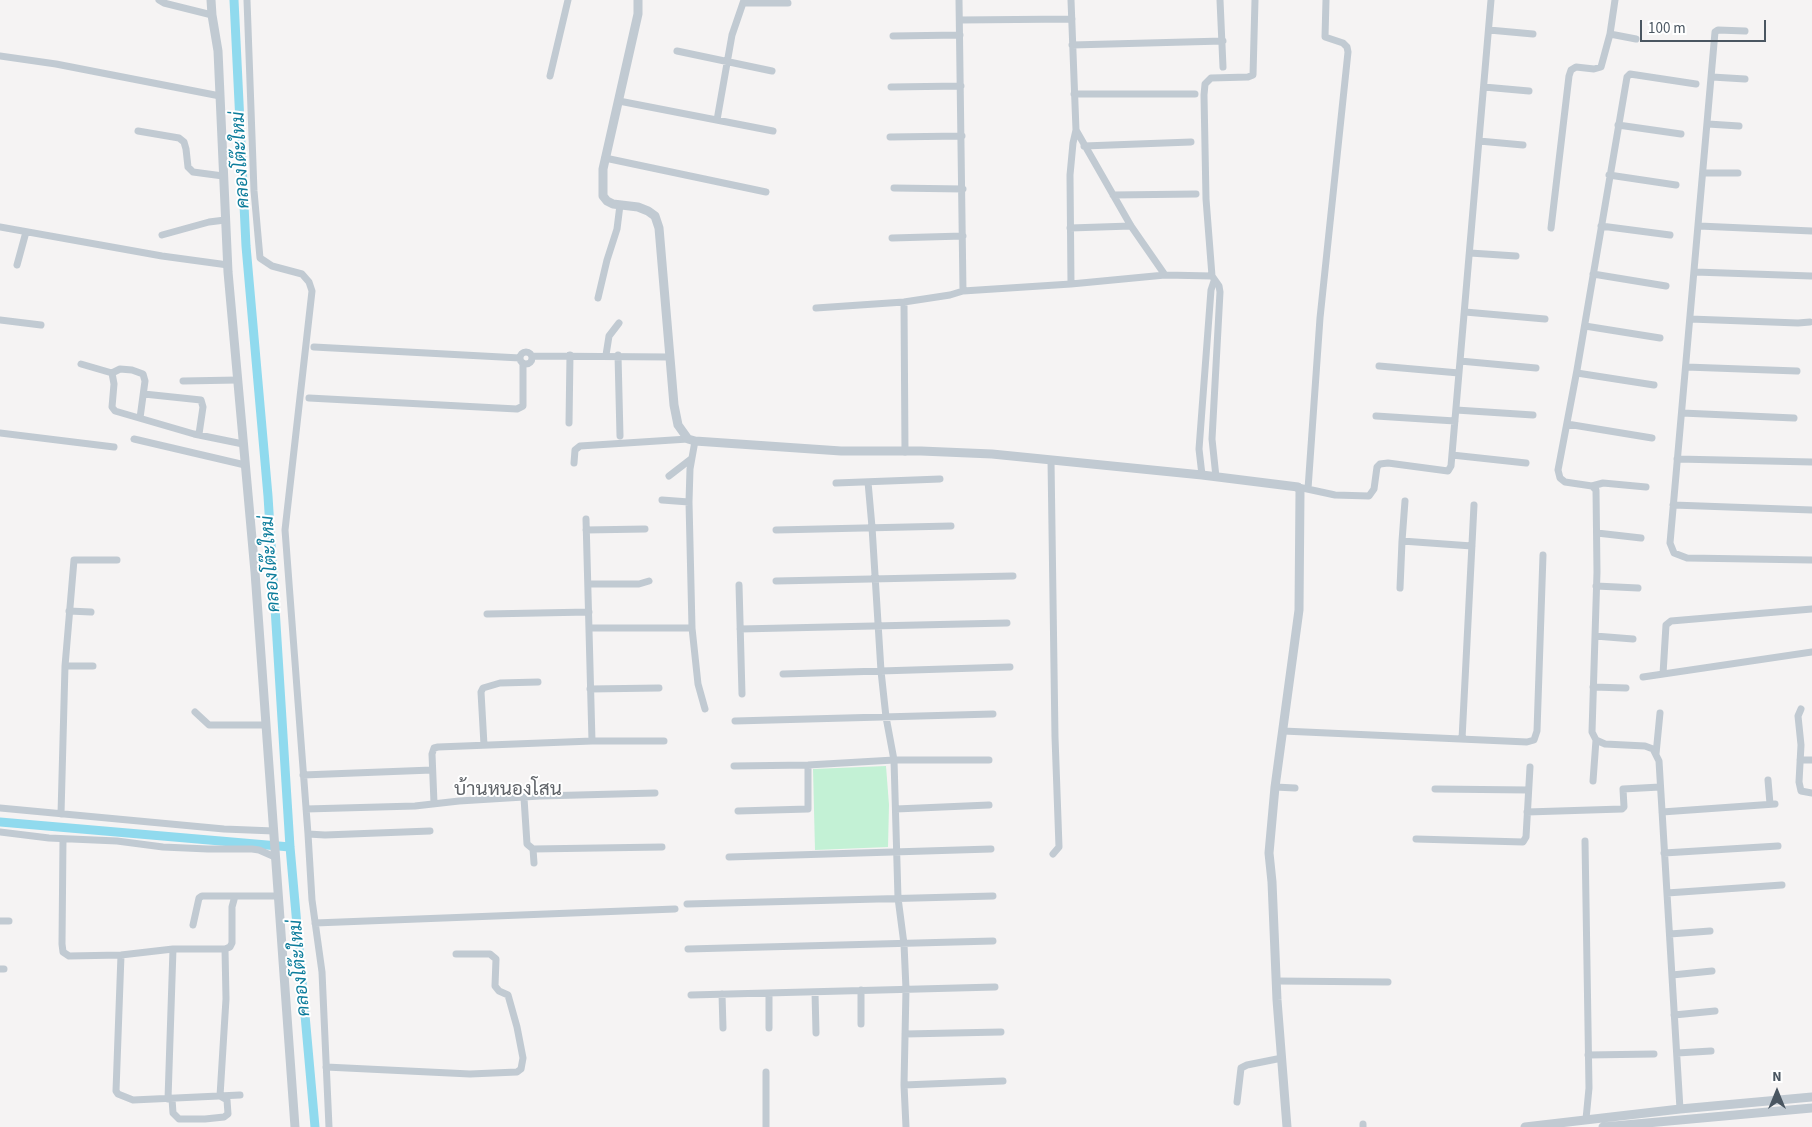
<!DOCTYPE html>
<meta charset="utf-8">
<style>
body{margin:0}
#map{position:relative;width:1812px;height:1127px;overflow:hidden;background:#f5f3f3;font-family:"Source Sans 3",sans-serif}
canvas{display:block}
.north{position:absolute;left:1752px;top:1067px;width:50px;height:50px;-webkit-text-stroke:4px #fff;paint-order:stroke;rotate:0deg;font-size:14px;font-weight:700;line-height:20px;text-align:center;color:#4a5661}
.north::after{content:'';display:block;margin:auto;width:18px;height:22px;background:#4a5661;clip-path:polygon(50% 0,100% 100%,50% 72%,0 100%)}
.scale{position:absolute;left:1640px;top:20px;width:126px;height:22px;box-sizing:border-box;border:2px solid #4a5661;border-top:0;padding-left:6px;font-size:15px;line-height:18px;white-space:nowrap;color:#4a5661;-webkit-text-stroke:4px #fff;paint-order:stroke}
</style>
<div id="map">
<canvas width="1812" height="1127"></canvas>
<div class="north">N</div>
<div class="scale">100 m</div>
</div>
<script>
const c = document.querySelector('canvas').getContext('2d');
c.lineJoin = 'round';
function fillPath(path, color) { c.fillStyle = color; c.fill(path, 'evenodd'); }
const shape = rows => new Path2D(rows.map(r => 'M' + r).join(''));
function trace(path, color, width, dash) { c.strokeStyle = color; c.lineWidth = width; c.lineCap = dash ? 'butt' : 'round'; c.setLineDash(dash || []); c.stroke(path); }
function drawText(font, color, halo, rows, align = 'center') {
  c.font = font + ' "Source Sans 3",Sarabun,sans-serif'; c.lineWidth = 4; c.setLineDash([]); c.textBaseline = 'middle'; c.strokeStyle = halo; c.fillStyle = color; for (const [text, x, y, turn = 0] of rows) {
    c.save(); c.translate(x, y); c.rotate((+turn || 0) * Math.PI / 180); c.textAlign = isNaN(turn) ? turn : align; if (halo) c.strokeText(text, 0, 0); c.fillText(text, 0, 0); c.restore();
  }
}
fillPath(shape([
 [886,766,889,805,888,847,815,850,813,769]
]), '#c3f1d5');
trace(shape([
 [234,0,246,246,268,496,290,847,315,1127],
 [0,822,290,847]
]), '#90daee', 9);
trace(shape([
 [159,0,164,3,212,15],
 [247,0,254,191,260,258,272,266,302,274,309,282,312,291,285,530,308,834,312,900,322,972,329,1127],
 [959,0,963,291],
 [1071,0,1076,130,1131,226,1165,275],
 [1220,0,1223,67],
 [744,3,788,3],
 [960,20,1072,19],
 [1489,30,1533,34],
 [1745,31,1718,30,1715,32,1670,543,1674,553,1687,558,1812,560],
 [1610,34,1636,39],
 [893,36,960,35],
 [1072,45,1223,41],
 [677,51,772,71],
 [0,56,56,64,220,96],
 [550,76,568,0],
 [1712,77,1745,79],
 [891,87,961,86],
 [1484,87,1529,91],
 [1074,94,1195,94],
 [619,101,773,131],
 [717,120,732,35,744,0],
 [1708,124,1739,126],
 [1618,125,1681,134],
 [138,131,179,138,184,142,186,149,188,167,193,172,223,176],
 [890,137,962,136],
 [1479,141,1523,145],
 [1084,146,1191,142],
 [605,158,766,192],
 [1704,173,1738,173],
 [1609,175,1676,185],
 [894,188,963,189],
 [1113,195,1196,194],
 [1601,226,1670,235],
 [1699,226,1812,231],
 [0,227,162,256,228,265],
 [1070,228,1131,226],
 [1551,228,1569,76,1571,70,1576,67,1594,69,1601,67,1610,34,1615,0],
 [162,235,209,222,225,220],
 [892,238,963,236],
 [1470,253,1516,256],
 [17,265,26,232],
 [1695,272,1811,276],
 [1593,274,1666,286],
 [1212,276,1206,199,1204,95,1205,84,1211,78,1248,77,1253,75,1255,0],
 [1071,284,1070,175,1073,143,1076,130],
 [598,298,607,260,617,229,620,205],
 [904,302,905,452],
 [816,308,904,302,950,295,963,291,1071,284,1165,275,1212,276,1219,286,1220,292,1212,439,1216,477],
 [1465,312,1545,319],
 [1690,319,1798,323,1810,322],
 [0,320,41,325],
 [1585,326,1660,338],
 [314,347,520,358],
 '520 358a6 6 0 1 1 12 0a6 6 0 1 1-12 0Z',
 [606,355,609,336,619,323],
 [618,355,620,436],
 [532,356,670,357],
 [1460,361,1536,368],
 [81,364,112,373,114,384,112,407,115,411,194,434,243,444],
 [1379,366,1459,373],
 [1686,367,1797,371],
 [112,373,120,369,132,370,143,374,145,381,140,418],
 [1577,373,1654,385],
 [183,381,238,380],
 [144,394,201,400,203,407,199,434],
 [309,398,517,409,523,406,523,363],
 [1456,410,1533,415],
 [1682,413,1794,418],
 [1376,416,1455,421],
 [569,423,570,355],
 [1567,424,1652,438],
 [0,433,114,447],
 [134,439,245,465],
 [695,441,690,469,689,502,692,628,698,684,705,709],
 [1452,455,1526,463],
 [1677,459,1812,462],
 [1051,460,1055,737,1059,847,1053,854],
 [574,463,575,450,580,446,688,439],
 [1202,475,1199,449,1211,290,1214,281],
 [669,476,691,459],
 [868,482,872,527,881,671,886,717,894,760,898,898,904,944,906,989,904,1085,906,1127],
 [836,483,940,479],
 [1592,486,1603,483,1646,487],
 [1298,487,1335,495,1369,496,1374,489,1377,467,1380,464,1388,463,1448,471,1451,466,1491,0],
 [1308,489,1320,318,1348,52,1347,47,1343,43,1325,37,1326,0],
 [662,500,689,502],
 [1405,501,1402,541,1472,546],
 [1673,505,1812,510],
 [586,519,592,741],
 [586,530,645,529],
 [776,530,951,526],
 [1597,533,1641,538],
 [776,581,1013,576],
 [588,584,639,584,649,581],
 [739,585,742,694],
 [1596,586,1638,588],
 [1400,588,1402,541],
 [69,611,91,612],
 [487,614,589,612],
 [589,628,692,628],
 [740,629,1007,623],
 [1595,636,1633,639],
 [65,666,93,666],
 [783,674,1010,667],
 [1663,674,1666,625,1671,621,1812,609],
 [1643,677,1812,652],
 [1593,687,1626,688],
 [590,689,659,688],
 [1801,709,1798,716,1801,745,1799,782,1801,791,1812,793],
 [195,712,209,725,266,725],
 [735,721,993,714],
 [1283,731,1527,742,1534,740,1537,731,1543,555],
 [1462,739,1474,505],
 [484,745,481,692,483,688,500,683,538,682],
 [1656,754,1660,713],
 [1800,760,1812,760],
 [734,766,808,765,894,760,989,760],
 [303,775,432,770],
 [1768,780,1770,804],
 [1593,781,1596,740],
 [1275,787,1295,788],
 [1435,789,1528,790],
 [524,798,527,844,533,849,662,847],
 [434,803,432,754,434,748,438,747,592,741,664,741],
 [0,808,224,829,274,831],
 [306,809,415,806,459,801,540,796,655,793],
 [896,809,989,805],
 [738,811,808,809,808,765],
 [1527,812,1622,809,1624,807,1623,789,1660,787],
 [1662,812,1775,804],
 [61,814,65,666,74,560,117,560],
 [0,832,49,838,117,841,163,847,208,849,252,849,259,850,275,857],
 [308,834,325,835,430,831],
 [63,839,62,944,63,952,69,956,121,955,173,949,225,949,230,947,232,943,232,907,235,896,278,896],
 [1416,839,1523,842,1526,837,1530,767],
 [1585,841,1589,1088,1586,1119],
 [533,849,534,863],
 [1664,853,1778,846],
 [729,857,991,849],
 [1667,893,1782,885],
 [687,904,993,896],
 [0,921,9,921],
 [315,923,675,909],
 [193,925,199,898,202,896,235,896],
 [1670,934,1710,931],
 [688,949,993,941],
 [121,955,116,1091,118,1094,133,1100,240,1095],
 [0,969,4,969],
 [1672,975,1712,971],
 [1276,981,1388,982],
 [861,990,861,1024],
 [815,992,816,1033],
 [769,993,769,1028],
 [722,994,723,1028],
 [691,995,995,987],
 [1674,1015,1715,1011],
 [905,1034,1001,1032],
 [1677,1053,1711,1051],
 [1588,1055,1654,1054],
 [326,1067,470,1074,517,1072,521,1069,523,1058,517,1027,508,995,499,991,495,986,496,959,490,954,456,954],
 [766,1072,766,1127],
 [904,1085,1003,1081],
 [220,1096,226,999,225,949],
 [168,1099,173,949],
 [172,1099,173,1113,179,1119,205,1119,224,1117,228,1114,227,1100,220,1096],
 [1237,1102,1241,1068,1247,1065,1282,1058],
 [1680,1109,1659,761,1653,749,1645,746,1605,744,1596,740,1592,732,1597,572,1596,490,1592,486,1565,482,1560,478,1558,470,1577,370,1627,77,1630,74,1696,84],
 [1363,1124,1363,1127]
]), '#c1cad2', 7);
trace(shape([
 [211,0,212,15,218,51,228,272,255,572,295,1127],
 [638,0,638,14,603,169,603,196,607,201,613,204,638,207,648,211,655,216,659,228,674,405,678,425,688,439,695,441,841,451,921,451,992,454,1202,475,1298,487,1300,491,1299,610,1275,787,1269,853,1272,882,1277,1000,1287,1127],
 [1525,1127,1680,1109,1812,1097],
 [1603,1127,1812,1108]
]), '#c1cad2', 9);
drawText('italic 18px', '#0c7c9b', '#fff', [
 ["คลองโต๊ะใหม่",242,160,-93],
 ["คลองโต๊ะใหม่",272,564,-94],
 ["คลองโต๊ะใหม่",301,968,-95]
]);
drawText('19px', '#5f6368', '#fff', [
 ["บ้านหนองโสน",508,791]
]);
</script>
